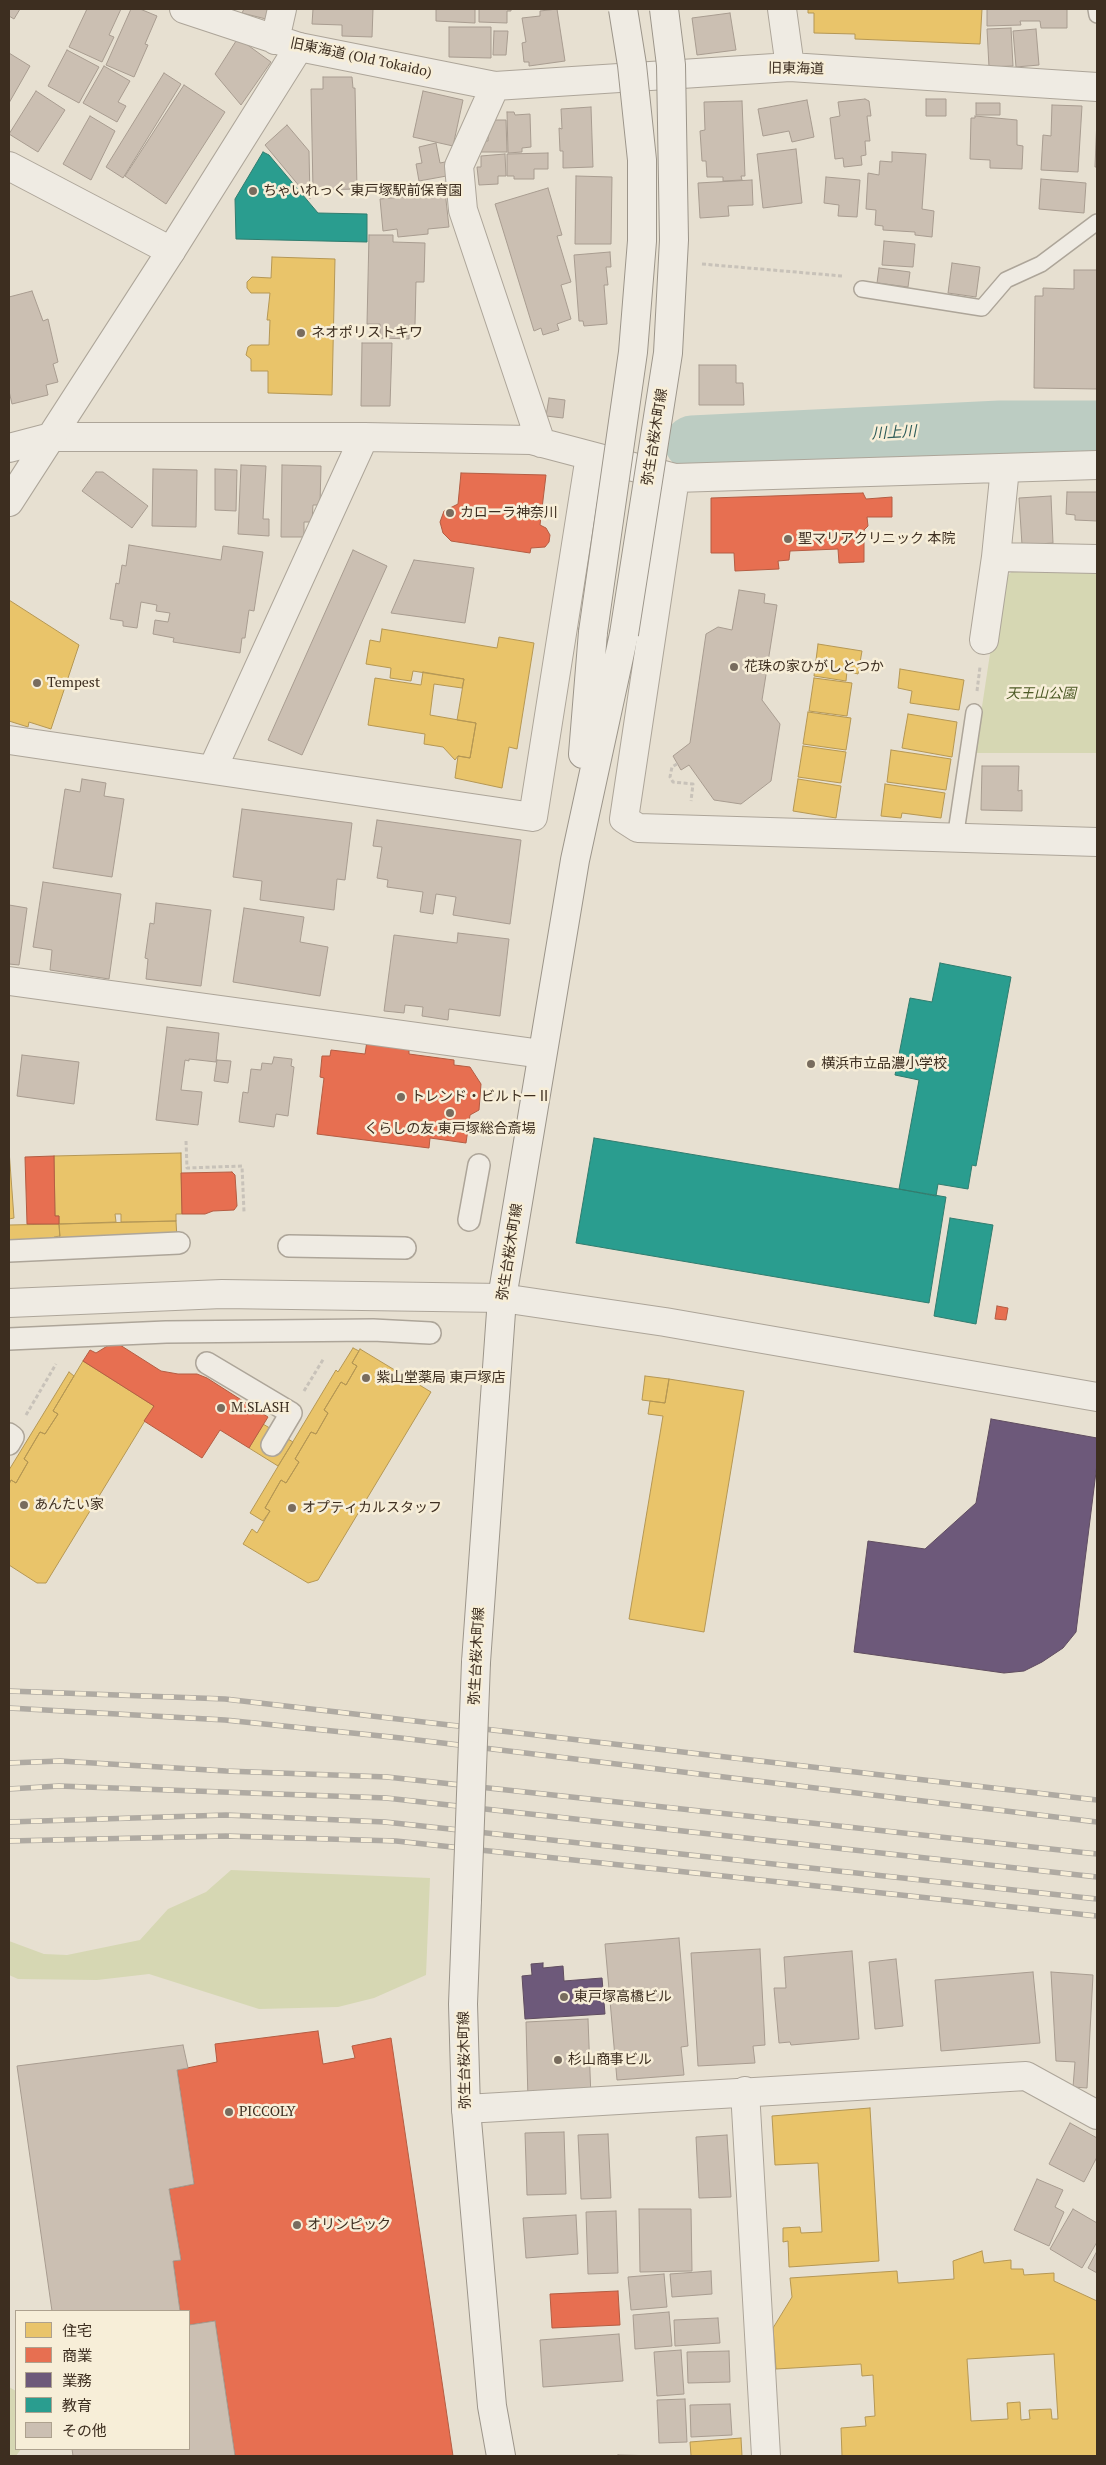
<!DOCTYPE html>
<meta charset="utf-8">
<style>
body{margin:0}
#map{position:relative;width:1106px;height:2465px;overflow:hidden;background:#e7e0d1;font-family:"PT Serif","Noto Sans JP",serif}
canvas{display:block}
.frame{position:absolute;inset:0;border:10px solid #3d2e20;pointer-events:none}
.legend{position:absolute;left:15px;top:2310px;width:175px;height:140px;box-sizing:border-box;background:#f7eed8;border:1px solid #ada18e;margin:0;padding:6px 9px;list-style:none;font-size:15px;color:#3d2e20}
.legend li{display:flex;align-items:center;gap:10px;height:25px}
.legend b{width:25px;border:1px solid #ada18e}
</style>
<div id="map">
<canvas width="1106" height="2465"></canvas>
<div class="frame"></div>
<ul class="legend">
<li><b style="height:14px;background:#e9c46a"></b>住宅</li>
<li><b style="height:14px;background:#e76f51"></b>商業</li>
<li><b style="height:14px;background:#6d597a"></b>業務</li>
<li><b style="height:14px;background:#2a9d8f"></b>教育</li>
<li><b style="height:14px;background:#cbbfb2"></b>その他</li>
</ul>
</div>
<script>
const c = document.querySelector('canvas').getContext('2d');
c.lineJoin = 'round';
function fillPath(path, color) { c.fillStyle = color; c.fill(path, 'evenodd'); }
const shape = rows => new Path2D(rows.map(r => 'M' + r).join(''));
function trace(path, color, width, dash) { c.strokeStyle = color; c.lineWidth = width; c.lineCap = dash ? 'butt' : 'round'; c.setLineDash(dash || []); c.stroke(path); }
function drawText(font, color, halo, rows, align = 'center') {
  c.font = font + ' "PT Serif","Noto Sans JP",serif'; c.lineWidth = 5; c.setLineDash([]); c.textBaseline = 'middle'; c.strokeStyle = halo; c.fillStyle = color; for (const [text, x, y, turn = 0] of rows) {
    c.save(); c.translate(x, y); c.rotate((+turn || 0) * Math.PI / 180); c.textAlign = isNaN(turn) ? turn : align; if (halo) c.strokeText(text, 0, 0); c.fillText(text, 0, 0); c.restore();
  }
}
fillPath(shape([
 [1014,570,1097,573,1097,753,975,753,1001,581],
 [231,1870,430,1878,426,1975,374,1998,338,2007,259,2009,149,1974,97,1980,18,1979,9,1975,9,1941,44,1954,67,1955,140,1940,168,1909,206,1892],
 [9,2387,16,2391,16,2449,21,2449,16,2456,9,2456]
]), '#d6d7b3');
const homes = shape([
 [808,9,982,9,980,44,855,39,855,34,814,33,814,13,808,13,808,9],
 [272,257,335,259,332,395,268,393,268,371,251,371,251,359,246,355,248,347,251,345,269,345,270,320,267,320,270,293,251,293,247,288,247,282,252,277,271,278,272,257],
 [9,600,79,645,51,729,29,722,28,727,9,721,9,600],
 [382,629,497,648,499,637,534,643,517,749,509,747,502,788,455,778,458,756,470,758,476,723,457,720,464,679,413,671,411,681,390,678,391,668,366,664,370,640,380,642,382,629],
 [818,644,862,651,858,674,847,671,846,681,814,676,818,644],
 [900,669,964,680,959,710,910,703,912,691,898,688,900,669],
 [423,672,464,679,462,688,434,684,430,715,476,723,470,758,458,756,455,760,443,747,424,744,425,734,368,725,375,678,421,685,423,672],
 [814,678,852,683,847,716,809,711,814,678],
 [808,712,851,718,846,750,803,744,808,712],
 [908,714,957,722,952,757,902,748,908,714],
 [803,746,846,752,841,783,798,777,803,746],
 [891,750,951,759,946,790,887,782,891,750],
 [798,779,841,786,836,818,793,811,798,779],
 [885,784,945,793,941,818,902,813,901,818,881,816,885,784],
 [9,1150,14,1218,9,1219,9,1150],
 [181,1153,182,1214,176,1214,176,1221,121,1222,121,1214,115,1214,116,1222,59,1224,59,1216,55,1216,54,1156,181,1153],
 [176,1221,177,1239,60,1241,59,1224,176,1221],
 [59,1224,60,1236,54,1237,54,1242,9,1243,9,1225,59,1224],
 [353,1348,359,1351,352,1363,357,1366,346,1385,341,1382,324,1410,328,1413,316,1434,311,1432,295,1459,299,1462,286,1483,281,1480,265,1508,270,1511,263,1521,250,1513,336,1370,338,1372,353,1348],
 [360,1349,431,1392,318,1580,308,1583,243,1544,252,1529,257,1533,270,1511,265,1508,281,1480,286,1483,299,1462,295,1459,311,1432,316,1434,328,1413,324,1410,341,1382,346,1385,357,1366,352,1363,360,1349],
 [83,1361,154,1406,46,1583,37,1583,9,1565,9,1484,11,1480,16,1483,28,1462,24,1459,40,1432,45,1434,58,1414,53,1411,83,1361],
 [69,1372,74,1376,53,1411,58,1414,45,1434,40,1432,24,1459,28,1462,16,1483,11,1480,9,1484,9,1470,69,1372],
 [645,1376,669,1379,665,1403,642,1400,645,1376],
 [669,1379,744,1391,704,1632,629,1619,663,1416,648,1414,650,1401,665,1403,669,1379],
 [263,1424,293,1442,278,1466,249,1448,263,1424],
 [870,2108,879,2261,789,2267,788,2241,783,2242,783,2228,800,2227,801,2233,822,2232,818,2163,775,2165,772,2116,870,2108],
 [982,2251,984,2263,1011,2260,1011,2269,1023,2269,1024,2275,1054,2273,1054,2281,1097,2301,1097,2456,842,2456,841,2428,866,2426,865,2417,875,2416,873,2375,862,2376,861,2364,776,2369,773,2328,792,2297,790,2278,897,2271,898,2283,954,2279,953,2261,982,2251],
 [1054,2354,1058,2419,1052,2419,1051,2409,1029,2410,1030,2419,1021,2420,1020,2402,1007,2403,1008,2419,971,2421,967,2359,1054,2354],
 [741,2438,742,2456,691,2456,690,2442,741,2438]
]);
fillPath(homes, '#e9c46a');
trace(homes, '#b59754', 1);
const shops = shape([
 [461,473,546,475,540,525,546,528,550,535,549,542,545,547,531,548,530,553,451,541,443,533,440,522,444,511,458,504,461,473],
 [863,493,866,499,892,497,892,517,867,517,868,526,864,530,864,562,839,563,838,549,790,551,789,560,778,561,779,569,735,571,734,553,711,553,711,498,863,493],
 [367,1041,409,1047,409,1054,454,1060,454,1065,470,1067,481,1084,479,1110,470,1115,466,1143,430,1138,429,1148,317,1134,324,1078,320,1077,322,1056,330,1056,331,1050,365,1054,367,1041],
 [54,1156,55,1216,59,1216,59,1224,27,1224,25,1157,54,1156],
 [232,1172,235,1175,237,1206,234,1210,213,1211,205,1214,182,1214,181,1173,232,1172],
 [997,1306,1008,1308,1006,1320,995,1319,997,1306],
 [109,1345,120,1345,161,1371,178,1374,197,1374,207,1378,268,1417,249,1448,220,1430,202,1458,144,1421,154,1406,83,1361,90,1350,96,1353,109,1345],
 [318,2031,323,2064,355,2058,352,2046,391,2038,453,2456,235,2456,215,2321,189,2325,189,2311,180,2311,173,2261,181,2260,169,2189,194,2184,177,2070,217,2062,215,2044,318,2031],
 [618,2291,620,2325,552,2328,550,2294,618,2291]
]);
fillPath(shops, '#e76f51');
trace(shops, '#b45c42', 1);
const offices = shape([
 [991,1419,1097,1438,1097,1464,1076,1632,1063,1648,1042,1662,1024,1671,1004,1673,854,1652,868,1541,925,1549,976,1503,991,1419],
 [543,1963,543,1968,563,1966,564,1981,602,1978,605,2014,525,2019,522,1976,532,1975,531,1964,543,1963]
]);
fillPath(offices, '#6d597a');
trace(offices, '#5f4c5f', 1);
const schools = shape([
 [263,152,269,155,318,213,367,214,367,242,236,239,235,199,263,152],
 [940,963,1011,977,976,1166,972,1165,968,1189,938,1184,936,1196,899,1189,919,1080,895,1075,910,998,932,1002,940,963],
 [594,1138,946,1197,929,1303,576,1243,594,1138],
 [950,1218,993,1225,976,1324,934,1316,950,1218]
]);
fillPath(schools, '#2a9d8f');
trace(schools, '#307c6e', 1);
trace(shape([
 [692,443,1000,428,1097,428]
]), '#bcccc2', 55);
const building = shape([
 [9,9,20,9,14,19,9,16,9,9],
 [87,9,121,9,109,35,114,37,102,62,69,47,87,9],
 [131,9,140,9,157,16,145,44,148,45,134,77,106,65,131,9],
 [244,9,269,9,266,19,242,13,244,9],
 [313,9,373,9,372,37,342,36,342,25,312,24,313,9],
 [436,9,475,9,475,23,436,21,436,9],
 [479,9,511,9,511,11,507,11,507,23,479,22,479,9],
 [557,9,565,61,529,66,529,62,524,62,522,43,526,42,522,18,540,16,540,11,557,9],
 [987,9,1067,9,1067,28,1041,28,1040,21,1020,21,1021,25,987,26,987,9],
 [730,13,736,50,697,55,692,18,730,13],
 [449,27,491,27,491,58,449,57,449,27],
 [1011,28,1013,66,989,67,987,29,1011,28],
 [1036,29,1039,65,1016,67,1013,31,1036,29],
 [494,31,508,31,506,55,493,55,494,31],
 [238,38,271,62,241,105,215,74,238,38],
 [67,50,99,67,79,103,48,86,67,50],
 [9,53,30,66,9,103,9,53],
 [104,66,130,81,118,102,126,106,117,122,83,103,104,66],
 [164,73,181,84,123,178,106,167,164,73],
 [323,77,352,77,353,88,355,88,357,189,313,190,311,89,323,89,323,77],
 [184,85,225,112,166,204,125,176,184,85],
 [36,91,65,110,38,152,9,134,36,91],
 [423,91,463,100,453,146,413,137,423,91],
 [865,99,869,101,871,116,867,116,870,141,865,141,866,155,861,156,862,165,844,167,843,158,835,159,830,118,840,116,838,102,865,99],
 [926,99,946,99,946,116,926,116,926,99],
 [807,100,814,137,792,142,789,131,763,136,758,109,807,100],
 [742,101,745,176,741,176,742,180,723,181,723,177,707,177,706,161,702,161,700,131,705,130,704,102,742,101],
 [976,103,1000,103,1000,115,976,115,976,103],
 [1052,105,1082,106,1078,172,1041,170,1043,135,1051,136,1052,105],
 [591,107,593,167,563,168,563,151,560,151,559,128,562,129,561,109,591,107],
 [507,112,514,112,515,115,530,114,531,147,522,148,522,152,508,153,507,112],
 [90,116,115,131,91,180,63,164,90,116],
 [975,116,1017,120,1017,145,1023,146,1022,169,990,168,990,160,970,159,971,118,975,118,975,116],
 [1097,118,1097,167,1095,167,1097,118],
 [492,120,506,120,507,152,480,152,480,141,488,141,488,126,492,126,492,120],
 [287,125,309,151,310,199,265,145,287,125],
 [436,143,440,163,450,161,452,175,419,181,416,164,422,163,419,147,436,143],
 [796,149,802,203,763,208,757,154,796,149],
 [892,152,926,154,922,209,934,211,932,237,915,235,915,232,883,230,883,226,875,225,876,210,866,209,868,173,879,175,880,161,892,162,892,152],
 [548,153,548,169,534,169,534,179,514,179,514,176,507,176,507,154,548,153],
 [505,154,506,176,498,176,498,184,479,185,477,167,481,167,481,156,505,154],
 [576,176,612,177,611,244,575,244,576,176],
 [826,177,860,180,857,217,838,216,839,205,824,203,826,177],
 [1041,179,1086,183,1084,213,1039,209,1041,179],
 [752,180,753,205,728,206,729,216,700,218,698,183,752,180],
 [442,183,444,192,445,191,449,227,428,229,428,234,398,237,397,229,383,231,380,199,411,196,410,187,442,183],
 [548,188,562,235,557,236,571,282,561,285,571,319,557,324,559,330,543,335,541,328,534,331,495,204,548,188],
 [369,235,393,235,393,242,425,243,424,282,416,282,415,325,409,325,409,339,380,338,380,324,367,324,369,235],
 [884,241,915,244,913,267,882,265,884,241],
 [610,252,611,267,606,267,608,285,604,285,607,324,584,326,583,321,579,321,574,255,610,252],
 [952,263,980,267,976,297,948,293,952,263],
 [879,268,910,272,908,287,877,283,879,268],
 [1074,270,1097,270,1097,389,1034,388,1035,296,1043,296,1043,288,1074,289,1074,270],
 [32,291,43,321,48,319,58,362,53,364,58,382,46,385,48,395,12,404,9,391,9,297,32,291],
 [362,343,392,343,390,406,361,406,362,343],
 [699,365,736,365,736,383,743,383,744,405,699,405,699,365],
 [549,398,565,400,563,418,546,416,549,398],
 [241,465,266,466,263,519,269,519,269,536,238,534,241,465],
 [282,465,321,466,320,505,313,505,312,522,304,522,304,537,281,537,282,465],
 [153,469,197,470,196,527,152,526,153,469],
 [215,469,237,470,236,511,215,510,215,469],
 [96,472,103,472,148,506,132,528,82,491,96,472],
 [1067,492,1097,492,1097,521,1075,520,1075,515,1066,514,1067,492],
 [1051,496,1053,543,1022,545,1019,498,1051,496],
 [129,545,221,560,223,546,263,552,254,611,249,610,245,638,242,638,240,653,173,642,174,638,153,634,155,620,168,622,170,613,156,611,157,605,141,602,137,628,123,626,123,621,110,619,116,583,119,584,122,565,126,566,129,545],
 [353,550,387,566,302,755,268,740,353,550],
 [414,560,474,568,465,623,391,613,414,560],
 [739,590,765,594,764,603,777,605,762,700,780,724,771,781,741,804,714,800,689,765,681,770,673,756,690,743,706,634,718,627,732,630,739,590],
 [982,766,1019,766,1018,791,1022,790,1022,811,981,810,982,766],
 [82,779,106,783,104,796,124,799,112,877,53,868,65,789,80,792,82,779],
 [242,809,352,823,345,880,337,879,334,910,260,900,262,881,233,877,242,809],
 [377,820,521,840,510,924,453,915,456,897,436,894,433,914,420,912,423,892,387,887,388,880,377,878,382,847,373,846,377,820],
 [43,882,121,894,109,979,50,970,52,950,33,947,43,882],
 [156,903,211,910,201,986,146,979,148,959,145,958,150,923,154,924,156,903],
 [9,905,27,908,19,965,9,964,9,905],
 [244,908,304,917,300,942,328,947,320,996,233,982,244,908],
 [458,933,509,939,500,1016,449,1009,448,1020,422,1016,423,1007,405,1005,404,1013,384,1011,394,935,457,943,458,933],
 [167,1027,219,1033,216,1062,189,1059,189,1061,185,1060,181,1090,202,1092,198,1125,156,1120,167,1027],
 [22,1055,79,1062,74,1104,17,1096,22,1055],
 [274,1057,292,1059,291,1066,294,1067,288,1116,276,1114,274,1127,239,1122,243,1092,248,1093,251,1069,261,1070,262,1063,272,1064,274,1057],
 [217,1060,231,1061,228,1083,214,1081,217,1060],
 [679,1938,688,2046,681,2047,684,2075,617,2080,605,1944,679,1938],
 [760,1949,765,2045,753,2046,755,2063,698,2066,691,1953,760,1949],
 [852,1951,859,2039,791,2045,790,2042,779,2043,774,1988,786,1988,784,1957,852,1951],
 [896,1959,903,2026,875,2029,869,1962,896,1959],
 [1033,1972,1040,2043,941,2051,935,1980,1033,1972],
 [1051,1972,1093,1975,1087,2088,1073,2087,1075,2062,1056,2061,1051,1972],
 [588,2019,591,2098,528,2100,526,2022,588,2019],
 [183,2045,188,2068,177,2070,194,2184,169,2189,181,2260,173,2261,180,2311,52,2311,17,2066,183,2045],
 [1070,2123,1097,2138,1097,2157,1084,2182,1049,2164,1070,2123],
 [564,2132,566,2194,527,2195,525,2133,564,2132],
 [608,2134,611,2198,581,2199,578,2135,608,2134],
 [727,2135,731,2197,699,2198,696,2137,727,2135],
 [1037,2179,1063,2190,1055,2207,1064,2212,1049,2246,1014,2230,1037,2179],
 [639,2209,691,2209,692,2271,640,2272,639,2209],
 [1073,2209,1097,2223,1097,2242,1082,2268,1050,2249,1073,2209],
 [616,2211,618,2273,588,2274,586,2212,616,2211],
 [576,2215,578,2254,526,2258,523,2218,576,2215],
 [1097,2251,1097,2273,1088,2268,1097,2251],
 [711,2271,712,2294,672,2297,670,2274,711,2271],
 [664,2274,667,2307,631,2310,628,2277,664,2274],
 [669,2312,672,2346,635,2349,633,2315,669,2312],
 [718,2318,720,2343,675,2346,674,2320,718,2318],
 [215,2321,235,2456,73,2456,72,2449,189,2449,189,2325,215,2321],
 [619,2334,623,2381,543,2387,540,2340,619,2334],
 [681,2350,684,2394,657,2396,654,2352,681,2350],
 [729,2351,730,2382,688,2383,687,2352,729,2351],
 [685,2399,687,2442,659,2443,657,2400,685,2399],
 [730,2404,732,2435,691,2437,690,2405,730,2404],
 [618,2455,660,2456,618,2456,618,2455]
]);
fillPath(building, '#cbbfb2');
trace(building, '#a89c90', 1);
const service = shape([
 [1096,9,1097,15],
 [862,289,982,308,1006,280,1041,264,1097,222],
 [955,839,974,712]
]);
const pedestrian = shape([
 [469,1220,479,1165],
 [289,1246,405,1248],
 [9,1251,179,1243],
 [9,1339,166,1332,373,1330,430,1333],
 [207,1363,291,1413,272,1445],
 [9,1434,13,1437,9,1444]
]);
const minor = shape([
 [184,9,299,47,495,86,790,67,1097,87],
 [782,9,790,67],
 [275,40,282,9],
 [495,86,459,166,463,210,541,443],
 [9,166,171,251],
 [51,437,364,437,531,440,675,478,1097,465],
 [675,478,624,819,638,828,1097,842],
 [996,557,1097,559],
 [984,640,996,557,1005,468],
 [9,740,533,817,590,456],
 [213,768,364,437],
 [9,981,542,1054],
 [745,2091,766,2456],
 [466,2109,1026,2076,1097,2115]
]);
const tertiary = shape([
 [9,448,51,437],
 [9,502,171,251,299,47],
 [9,1303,222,1294,502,1298,665,1322,1097,1397]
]);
const secondary = shape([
 [583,754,593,632],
 [476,1662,502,1298,575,860,624,634],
 [467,1900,463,2004,466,2109,492,2406,501,2456]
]);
trace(service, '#ada599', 18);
trace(pedestrian, '#ada599', 24);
trace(minor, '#ada599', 30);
trace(tertiary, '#ada599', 30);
trace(secondary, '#9c958a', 30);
trace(shape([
 [702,264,842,276],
 [977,691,980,667],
 [677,764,672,767,670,777,673,782,693,784,691,801],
 [186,1141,187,1168,242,1166,244,1212],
 [304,1391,324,1358],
 [26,1415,56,1364]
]), '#c8c2b9', 3, [4, 2.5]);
trace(service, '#efebe3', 15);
trace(pedestrian, '#efebe3', 21);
trace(minor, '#efebe3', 28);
trace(tertiary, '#efebe3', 28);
trace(secondary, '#efebe3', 28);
const rail = shape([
 [9,1691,225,1699,1097,1800],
 [9,1708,225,1720,401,1738,1097,1822],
 [9,1763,60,1761,226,1771,387,1777,1097,1854],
 [9,1789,59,1786,386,1798,1097,1877],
 [9,1822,226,1815,385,1822,1097,1899],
 [9,1841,226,1836,396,1841,1097,1916]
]);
trace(rail, '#afaaa2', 5.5);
trace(rail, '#f7eed8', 4, [11]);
const secondaryBridge = shape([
 [593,632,633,352,642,241,642,160,632,65,623,9],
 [624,634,668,353,674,240,671,65,664,9],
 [467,1900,476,1662]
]);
trace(secondaryBridge, '#9c958a', 30, []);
trace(secondaryBridge, '#efebe3', 28);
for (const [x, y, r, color] of [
 [253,191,5,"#786c5e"],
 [301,333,5,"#786c5e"],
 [450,513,5,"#786c5e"],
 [788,539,5,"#786c5e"],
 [734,667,5,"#786c5e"],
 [37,683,5,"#786c5e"],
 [811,1064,5,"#786c5e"],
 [401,1097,5,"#786c5e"],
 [450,1113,5,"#786c5e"],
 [366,1378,5,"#786c5e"],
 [221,1408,5,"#786c5e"],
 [24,1505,5,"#786c5e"],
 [292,1508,5,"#786c5e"],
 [564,1997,5,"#786c5e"],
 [558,2060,5,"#786c5e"],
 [229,2112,5,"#786c5e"],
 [297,2225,5,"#786c5e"]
]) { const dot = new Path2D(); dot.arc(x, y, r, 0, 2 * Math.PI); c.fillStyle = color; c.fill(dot); trace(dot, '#f7eed8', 2); }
drawText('14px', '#3d2e20', '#f7eed8', [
 ["旧東海道 (Old Tokaido)",361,58,12],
 ["旧東海道",796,69,1],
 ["弥生台桜木町線",655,437,-81],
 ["弥生台桜木町線",510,1252,-81],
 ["弥生台桜木町線",477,1656,-87],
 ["弥生台桜木町線",465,2060,-91]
]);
drawText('14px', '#3d2e20', '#f7eed8', [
 ["ちゃいれっく 東戸塚駅前保育園",263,191],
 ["ネオポリストキワ",311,333],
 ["カローラ神奈川",460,513],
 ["聖マリアクリニック 本院",798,539],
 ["花珠の家ひがしとつか",744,667],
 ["Tempest",47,683],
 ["横浜市立品濃小学校",821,1064],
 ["トレンド・ビルトーⅡ",411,1097],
 ["くらしの友 東戸塚総合斎場",450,1129,"center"],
 ["紫山堂薬局 東戸塚店",376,1378],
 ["M.SLASH",231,1408],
 ["あんたい家",34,1505],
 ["オプティカルスタッフ",302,1508],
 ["東戸塚高橋ビル",574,1997],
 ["杉山商事ビル",568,2060],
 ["PICCOLY",239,2112],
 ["オリンピック",307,2225]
], 'left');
drawText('italic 14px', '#4d5a26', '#f7eed8', [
 ["天王山公園",1041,694]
]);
drawText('italic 15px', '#2f5d5a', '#f7eed8', [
 ["川上川",894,433,-3]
]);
</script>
